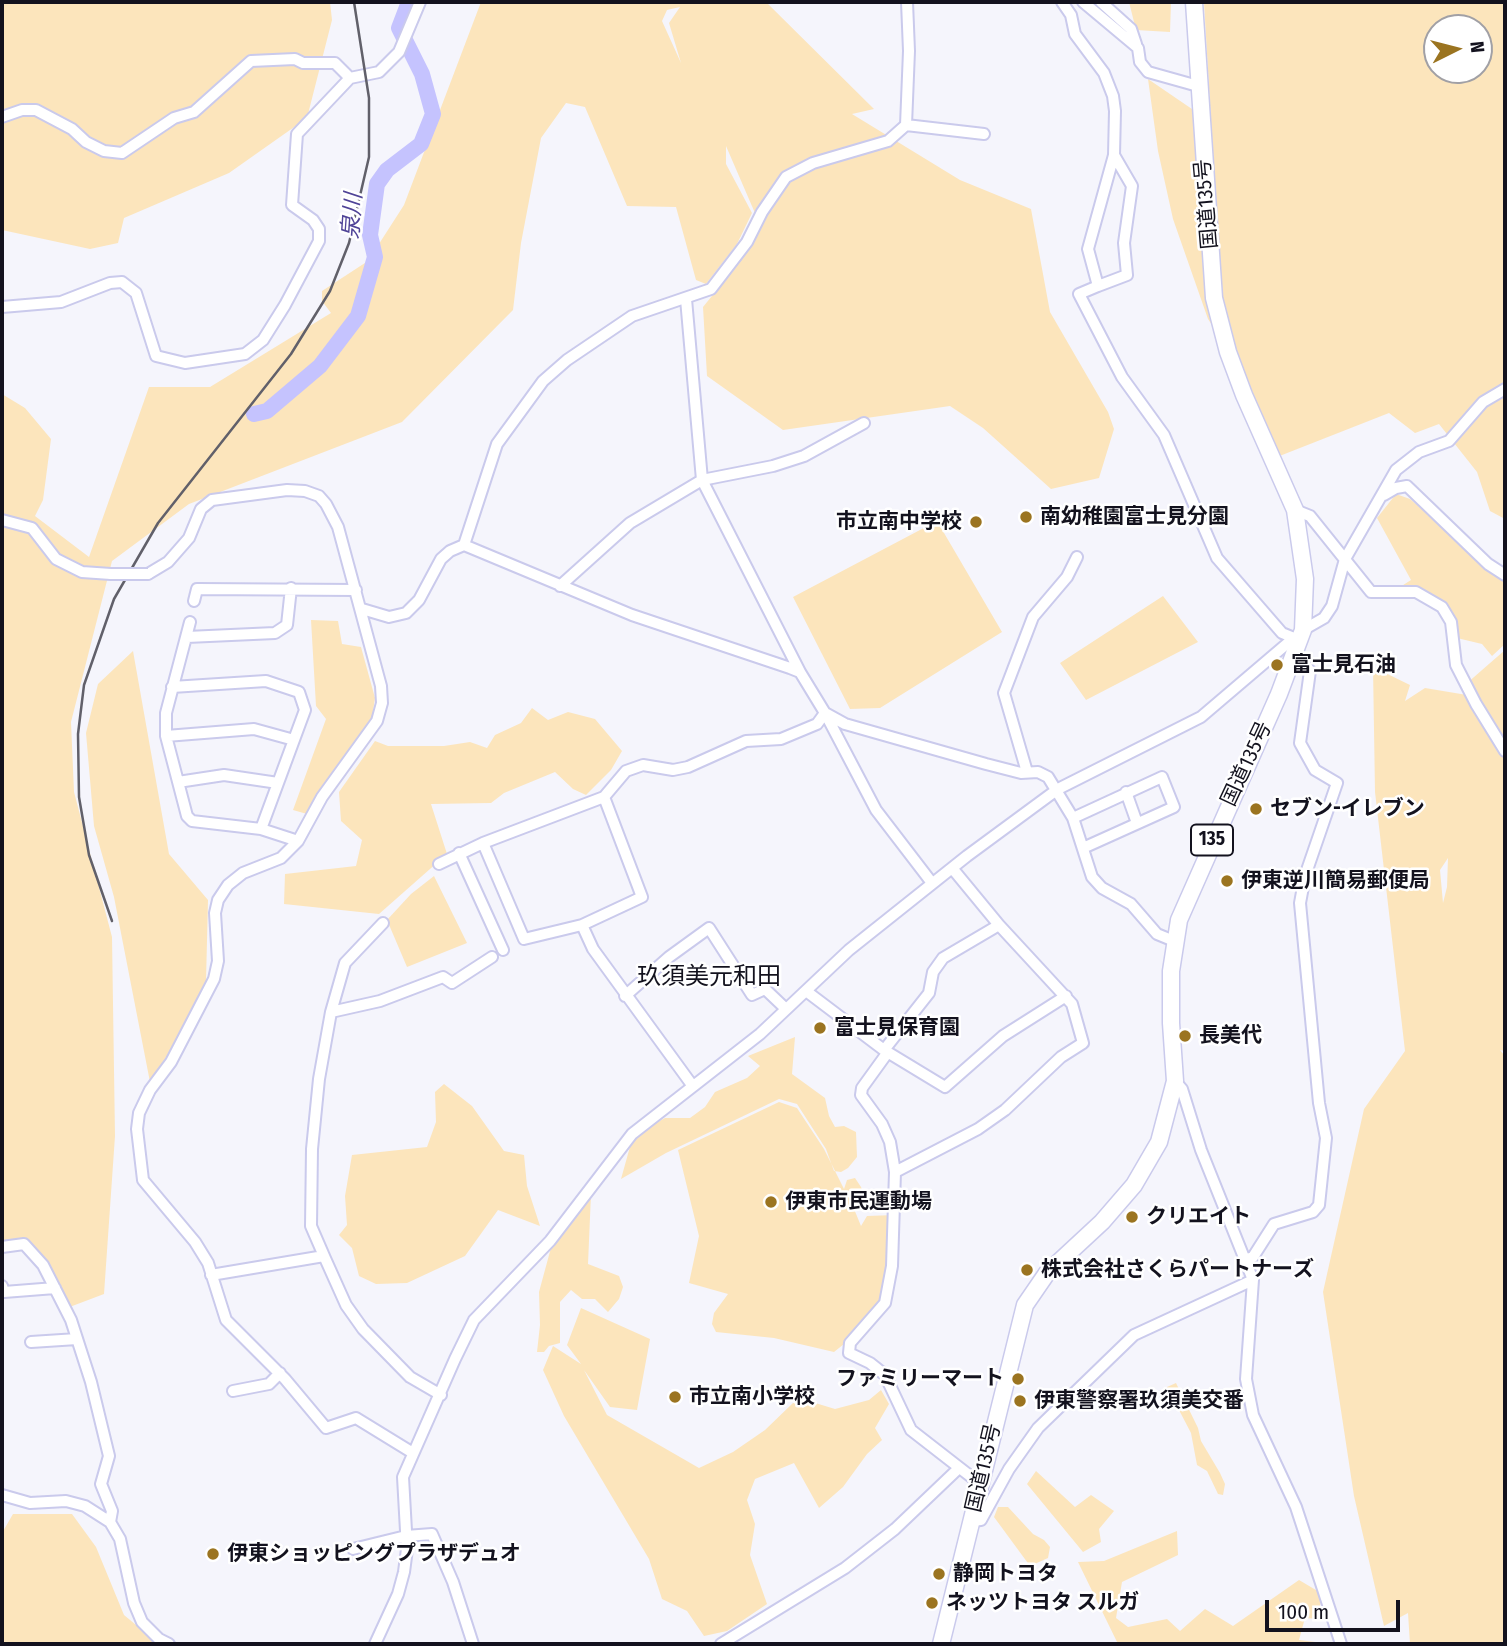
<!DOCTYPE html>
<meta charset="utf-8">
<style>
body{margin:0}
#map{position:relative;width:1507px;height:1646px;overflow:hidden;background:#f5f5fc;font-family:"Fira Sans Condensed",sans-serif}
canvas{display:block}
.frame{position:absolute;inset:0;border:4px solid #13121e;pointer-events:none}
.north{position:absolute;left:1423px;top:14px;width:70px;height:70px;box-sizing:border-box;background:#fff;border:2px solid #a1a0a5;border-radius:50%;rotate:84deg;font-size:19px;font-weight:700;line-height:28px;text-align:center;color:#13121e}
.north::after{content:'';display:block;margin:auto;width:24px;height:32px;background:#9b7420;clip-path:polygon(50% 0,100% 100%,50% 72%,0 100%)}
.scale{position:absolute;left:1265px;top:1600px;width:135px;height:32px;box-sizing:border-box;border:4px solid #13121e;border-top:0;padding-left:9px;font-size:21px;line-height:24px;white-space:nowrap;color:#13121e;-webkit-text-stroke:5px #fff;paint-order:stroke}
</style>
<div id="map">
<canvas width="1507" height="1646"></canvas>
<div class="frame"></div>
<div class="north">N</div>
<div class="scale">100 m</div>
</div>
<script>
const c = document.querySelector('canvas').getContext('2d');
c.lineJoin = 'round';
function fillPath(path, color) { c.fillStyle = color; c.fill(path, 'evenodd'); }
const shape = rows => new Path2D(rows.map(r => 'M' + r).join(''));
function trace(path, color, width, dash) { c.strokeStyle = color; c.lineWidth = width; c.lineCap = dash ? 'butt' : 'round'; c.setLineDash(dash || []); c.stroke(path); }
function drawText(font, color, halo, rows, align = 'center') {
  c.font = font + ' "Fira Sans Condensed","Noto Sans JP",sans-serif'; c.lineWidth = 5; c.setLineDash([]); c.textBaseline = 'middle'; c.strokeStyle = halo; c.fillStyle = color; for (const [text, x, y, turn = 0] of rows) {
    c.save(); c.translate(x, y); c.rotate((+turn || 0) * Math.PI / 180); c.textAlign = isNaN(turn) ? turn : align; if (halo) c.strokeText(text, 0, 0); c.fillText(text, 0, 0); c.restore();
  }
}
fillPath(shape([
 [2,2,330,2,332,20,307,118,229,173,124,218,118,243,90,249,2,230],
 [481,2,766,2,874,109,852,114,960,180,1031,209,1050,312,1108,412,1114,429,1099,478,1051,489,983,428,950,406,783,430,707,376,703,307,742,259,758,220,726,146,726,164,752,213,737,244,706,284,696,280,676,207,627,206,585,107,566,103,541,138,521,243,513,310,402,422,189,504,112,561,71,722,74,792,112,937,115,1136,104,1294,67,1308,25,1241,2,1243,2,394,25,408,51,439,43,500,35,516,89,557,149,387,210,387,331,313,322,301,322,291,368,261,404,205],
 [680,7,669,23,681,63,662,21,667,10],
 [1129,2,1171,2,1170,32,1136,30],
 [1204,2,1505,2,1505,519,1490,511,1477,472,1439,424,1415,433,1389,413,1277,457,1244,373,1208,319,1173,219,1158,151,1148,79,1211,122],
 [1437,28,1479,28,1479,70,1437,70],
 [1396,494,1410,499,1505,580,1505,644,1492,656,1482,644,1457,638,1449,618,1416,592,1400,587,1411,580,1377,518],
 [937,521,1002,632,880,708,850,709,793,597],
 [1163,596,1198,642,1086,700,1060,663],
 [311,620,338,621,342,644,361,647,375,698,371,725,317,794,307,814,293,810,326,719,316,706],
 [1505,650,1505,1051,1500,1050,1505,1056,1505,1644,1410,1644,1408,1613,1384,1626,1354,1496,1323,1292,1364,1109,1405,1051,1375,792,1373,667,1410,685,1405,701,1425,688,1467,695,1466,684],
 [1448,858,1447,887,1443,903,1440,870],
 [133,651,169,854,208,900,206,981,179,1037,150,1082,114,897,94,826,86,733,98,684],
 [532,708,548,720,568,712,595,719,622,751,611,770,586,795,573,789,555,772,504,793,491,803,431,804,447,854,379,914,284,904,285,874,356,866,362,840,341,821,339,792,375,741,388,746,444,746,470,742,487,748,495,735,521,723],
 [434,876,467,943,407,967,387,920,411,894],
 [795,1037,792,1074,825,1098,829,1116,835,1127,844,1126,856,1132,857,1157,848,1168,841,1172,834,1171,826,1149,797,1104,779,1099,666,1153,621,1179,633,1136,665,1118,690,1118,705,1107,715,1092,747,1078,760,1066,748,1056],
 [444,1084,472,1106,504,1151,524,1155,527,1186,540,1226,498,1210,465,1256,407,1283,376,1284,359,1276,352,1248,339,1235,347,1225,345,1196,352,1155,427,1147,436,1122,435,1092],
 [779,1102,797,1108,824,1149,844,1189,847,1180,855,1178,861,1187,863,1192,852,1204,861,1226,867,1216,895,1215,890,1282,869,1324,834,1352,774,1338,716,1332,712,1324,714,1313,728,1294,689,1283,699,1236,678,1150],
 [591,1194,588,1264,619,1276,623,1287,619,1299,608,1312,595,1299,582,1299,571,1290,560,1302,560,1343,549,1346,544,1352,537,1352,540,1325,539,1292,552,1244],
 [581,1308,650,1339,637,1410,610,1407,584,1370,607,1415,699,1468,733,1452,765,1430,793,1403,812,1402,835,1409,869,1400,881,1390,889,1404,875,1428,882,1440,867,1454,843,1487,819,1508,794,1463,755,1479,747,1500,755,1524,750,1555,767,1604,727,1631,704,1636,687,1611,662,1599,649,1559,564,1416,543,1370,553,1346,581,1364,567,1345],
 [1176,1383,1198,1428,1201,1441,1220,1473,1225,1484,1223,1495,1218,1494,1207,1471,1197,1465,1191,1433,1167,1387],
 [1036,1471,1075,1507,1091,1495,1114,1511,1099,1529,1101,1542,1083,1552,1027,1484],
 [998,1507,1008,1507,1033,1534,1044,1540,1050,1547,1048,1558,1030,1566,994,1517],
 [13,1514,72,1514,96,1547,124,1615,159,1644,2,1644,2,1533],
 [1177,1531,1178,1555,1122,1582,1116,1618,1128,1627,1167,1619,1180,1631,1205,1609,1233,1626,1299,1580,1321,1593,1319,1619,1305,1618,1299,1640,1332,1644,1118,1644,1078,1562,1104,1561]
]), '#fce5bc');
trace(shape([
 [254,414,267,411,320,366,358,316,375,257,370,235,377,184,387,170,421,144,433,114,422,74,399,28,409,2]
]), '#c5c3fe', 16);
const minor = shape([
 [1062,2,1071,15,1075,34,1104,73,1113,96,1115,111,1114,155,1088,249,1098,286,1079,294,1122,377,1164,435,1217,558,1282,633,1299,640],
 [1083,2,1138,48,1140,62,1148,72,1198,86],
 [1101,2,1131,29,1136,44],
 [2,117,22,110,36,110,72,129,86,142,104,151,122,153,174,118,194,112,251,61,295,59,303,63,335,63,350,78],
 [906,125,984,134],
 [1098,286,1127,275,1124,243,1132,186,1114,155],
 [686,299,702,480,800,672],
 [2,307,61,302,110,283,122,282,136,293,156,356,185,363,245,354,263,340,285,305,319,241,319,229,313,220,292,205,297,134,350,78,379,72,399,52,420,2],
 [1384,495,1396,488,1407,486,1488,564,1505,575],
 [1295,510,1310,516,1371,592,1416,592,1442,607,1451,622,1456,665,1476,704,1505,751],
 [2,520,32,528,56,559,82,572,111,574],
 [464,545,497,444,543,381,567,360,632,316,711,289,747,242,762,212,786,177,813,163,888,141,906,125,909,51,907,2],
 [148,574,168,562,189,538,201,509,212,500,287,490,305,491,319,496,326,504,338,527,381,686,382,703,377,721,322,797,298,841,281,858,243,873,228,885,218,900,215,913,218,961,214,979,171,1062,150,1090,139,1113,137,1129,143,1180,195,1242,208,1263,226,1320,285,1379,326,1428,356,1418,413,1453],
 [560,586,630,523,702,480,773,466,804,456,864,423],
 [194,601,197,589,356,590],
 [362,609,389,617,406,613,419,600,441,559,450,551,464,545,632,615,790,668,800,672,825,713,845,724,986,764,1021,773,1038,772,1048,777,1073,818,1092,877,1102,888,1131,904,1157,934,1174,941],
 [190,622,166,713,166,736,187,816,192,821,261,829,298,841],
 [1303,630,1324,618,1332,606,1345,559,1396,470,1419,452,1449,441,1483,402,1505,389],
 [187,637,275,633,287,625,291,588],
 [172,687,266,681,299,692,305,710,261,829],
 [166,736,254,729,294,740],
 [1027,772,1004,693,1033,617,1067,577,1077,557],
 [178,782,224,775,278,783],
 [1126,792,1137,823],
 [1073,818,1162,777,1174,807,1083,848],
 [483,843,524,939,582,925,642,897,604,797],
 [459,853,503,950],
 [439,864,483,843,604,797,626,771,643,765,673,770,688,767,746,741,781,739,817,724,825,713,876,810,932,883],
 [582,925,593,949,692,1085],
 [806,991,884,1050,945,1087,1003,1036,1066,996],
 [625,996,669,957,709,928,752,995,765,989,786,1009],
 [331,1012,380,1001,443,977,452,983,492,957],
 [884,1050,929,993,933,972,943,958,999,925,952,868],
 [888,1052,862,1088,861,1095,882,1124,890,1142,895,1172],
 [1175,1081,1182,1089,1201,1150,1253,1280,1246,1379,1253,1415,1296,1507,1341,1644],
 [2,1247,24,1244,43,1265,71,1320,91,1382,109,1456,101,1484,112,1511,110,1522],
 [324,1256,311,1226,312,1149,319,1079,331,1012,345,963,383,923],
 [1245,1260,1253,1257,1274,1224,1313,1212,1319,1205,1326,1138,1319,1103,1300,903,1305,876,1337,783,1315,770,1300,743,1310,671,1295,653],
 [211,1275,324,1256,346,1305,363,1329,410,1377,441,1395],
 [2,1286,4,1292,55,1288],
 [31,1342,77,1339],
 [233,1391,269,1384,280,1373],
 [981,1480,974,1479,911,1430,885,1375,870,1363,849,1353,850,1343,885,1303,892,1266,895,1172,978,1129,1005,1110,1061,1057,1083,1043,1072,1004,999,925],
 [2,1495,30,1503,66,1501,85,1506,110,1522,120,1539,134,1603,142,1622,159,1639,169,1644],
 [971,1521,981,1520,1009,1469,1038,1428,1134,1335,1253,1280],
 [353,1549,406,1536,432,1534,453,1582,473,1644],
 [375,1644,398,1594,404,1572,407,1549,403,1477,455,1359,474,1320,550,1241,632,1134,760,1034,849,950,967,856,1058,789,1201,717,1289,642,1299,640],
 [721,1644,845,1568,895,1529,959,1468]
]);
const highway = shape([
 [941,1644,1025,1305,1047,1273,1102,1222,1134,1185,1159,1142,1175,1081,1171,1023,1171,971,1179,920,1279,694,1303,630,1305,579,1295,510,1244,395,1228,352,1214,298,1194,2]
]);
trace(minor, '#cacaec', 14);
trace(highway, '#cacaec', 19);
trace(minor, '#fff', 10);
trace(highway, '#fff', 16);
trace(shape([
 [112,921,89,855,79,797,78,734,84,685,114,599,158,523,291,354,330,291,349,243,369,157,369,98,354,2]
]), '#61606a', 2.5);
const minorBridge = shape([
 [111,574,148,574]
]);
trace(minorBridge, '#cacaec', 14, []);
trace(minorBridge, '#fff', 10);
for (const [x, y, r, color] of [
 [1026,517,7,"#9b7420"],
 [976,522,7,"#9b7420"],
 [1277,665,7,"#9b7420"],
 [1256,809,7,"#9b7420"],
 [1227,881,7,"#9b7420"],
 [820,1028,7,"#9b7420"],
 [1185,1036,7,"#9b7420"],
 [771,1202,7,"#9b7420"],
 [1132,1217,7,"#9b7420"],
 [1027,1270,7,"#9b7420"],
 [1018,1379,7,"#9b7420"],
 [675,1397,7,"#9b7420"],
 [1020,1401,7,"#9b7420"],
 [213,1554,7,"#9b7420"],
 [939,1574,7,"#9b7420"],
 [932,1603,7,"#9b7420"]
]) { const dot = new Path2D(); dot.arc(x, y, r, 0, 2 * Math.PI); c.fillStyle = color; c.fill(dot); trace(dot, '#fff', 2.5); }
for (const [x, y, w] of [
 [1212,840,42]
]) { const box = new Path2D(); box.roundRect(x - w / 2, y - 15.5, w, 31, 5); c.fillStyle = '#fff'; c.fill(box); trace(box, '#13121e', 2); }
drawText('bold 19px', '#13121e', null, [
 ["135",1212,840]
]);
drawText('21px', '#13121e', '#fff', [
 ["国道135号",1207,204,-95],
 ["国道135号",1247,764,-65],
 ["国道135号",984,1468,-77]
]);
drawText('bold 21px', '#13121e', '#fff', [
 ["南幼稚園富士見分園",1040,517],
 ["市立南中学校",962,522,"right"],
 ["富士見石油",1291,665],
 ["セブン-イレブン",1270,809],
 ["伊東逆川簡易郵便局",1241,881],
 ["富士見保育園",834,1028],
 ["長美代",1199,1036],
 ["伊東市民運動場",785,1202],
 ["クリエイト",1146,1217],
 ["株式会社さくらパートナーズ",1041,1270],
 ["ファミリーマート",1004,1379,"right"],
 ["市立南小学校",689,1397],
 ["伊東警察署玖須美交番",1034,1401],
 ["伊東ショッピングプラザデュオ",227,1554],
 ["静岡トヨタ",953,1574],
 ["ネッツトヨタ スルガ",946,1603]
], 'left');
drawText('italic 23px', '#4f4397', '#fff', [
 ["泉川",353,216,-86]
]);
drawText('24px', '#13121e', '#fff', [
 ["玖須美元和田",709,977]
]);
</script>
